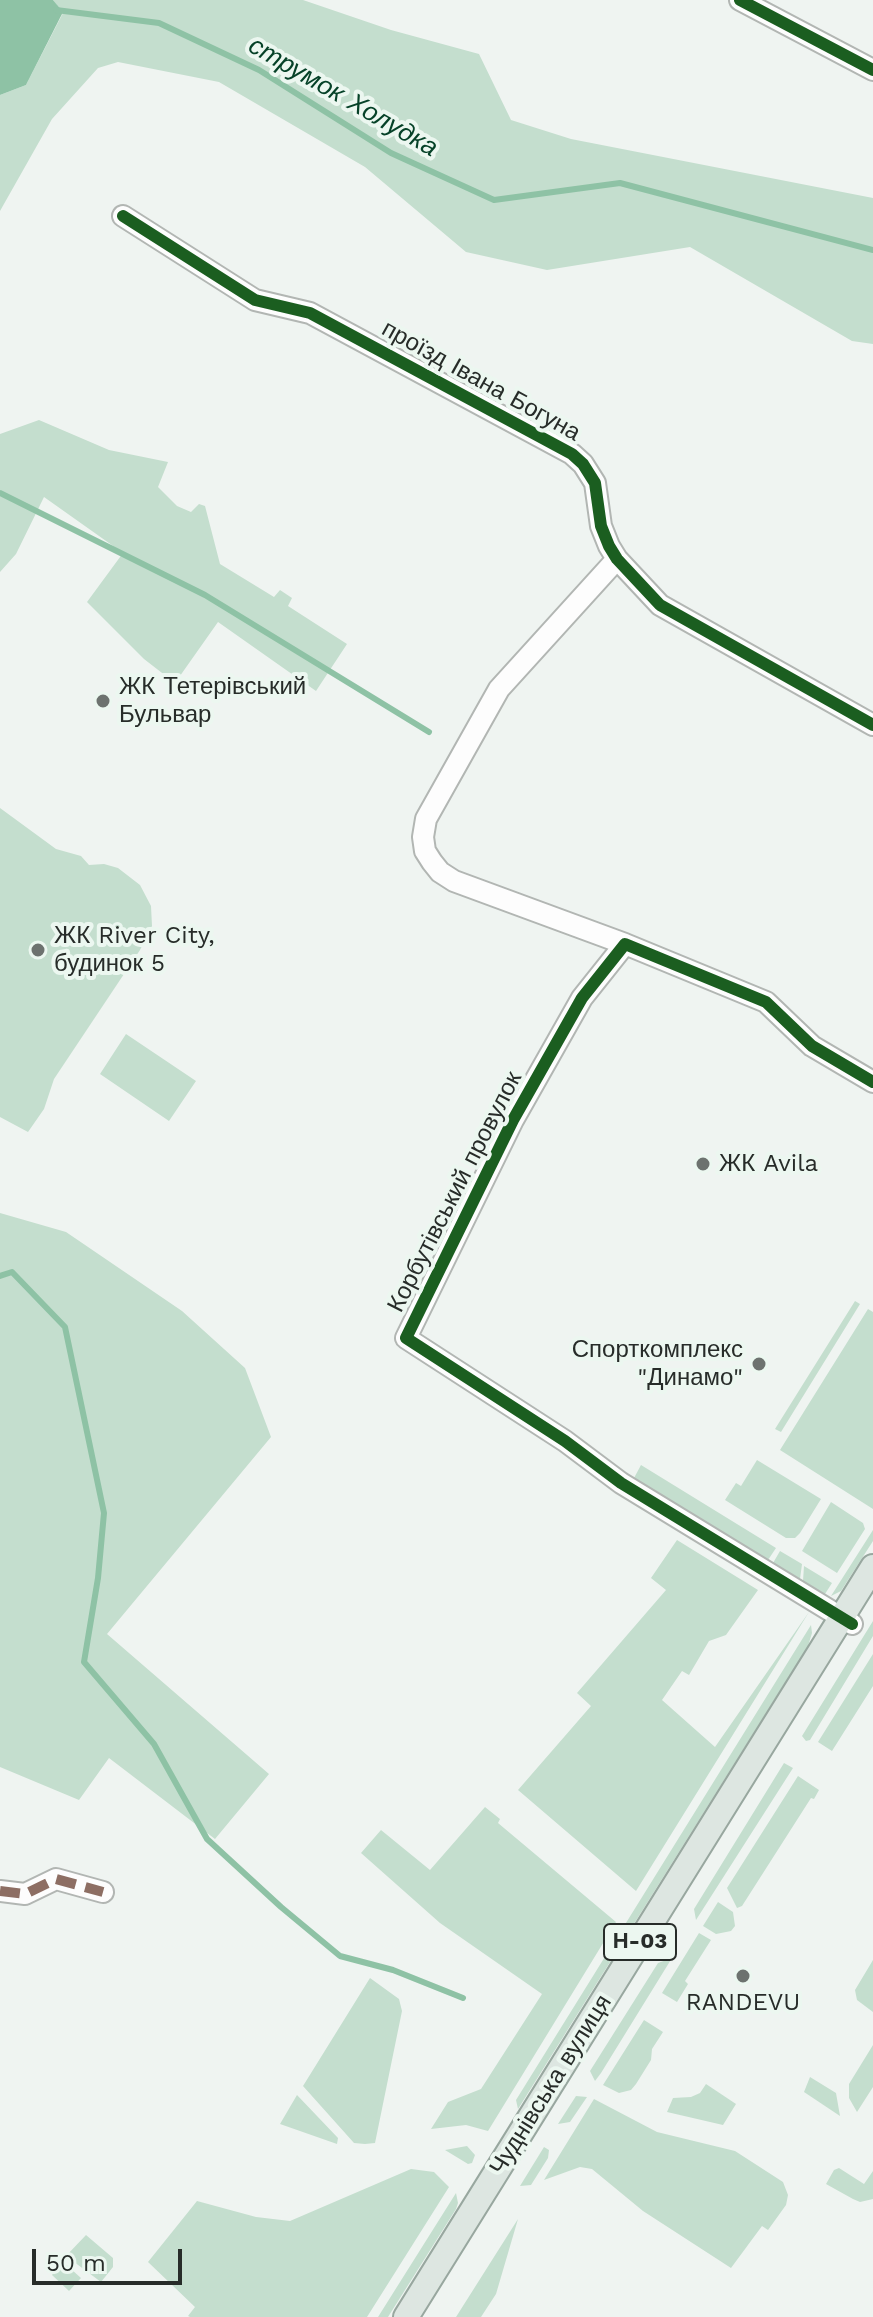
<!DOCTYPE html>
<meta charset="utf-8">
<style>
body{margin:0}
#map{position:relative;width:873px;height:2317px;overflow:hidden;background:#eff4f1;font-family:"Work Sans",sans-serif}
canvas{display:block}
.scale{position:absolute;left:32px;top:2249px;width:150px;height:36px;box-sizing:border-box;border:4px solid #272c29;border-top:0;padding-left:10px;font-size:24px;line-height:28px;white-space:nowrap;color:#272c29;-webkit-text-stroke:6px #ecf7f0;paint-order:stroke}
</style>
<div id="map">
<canvas width="873" height="2317"></canvas>
<div class="scale">50 m</div>
</div>
<script>
const c = document.querySelector('canvas').getContext('2d');
c.lineJoin = 'round';
function fillPath(path, color) { c.fillStyle = color; c.fill(path, 'evenodd'); }
const shape = rows => new Path2D(rows.map(r => 'M' + r).join(''));
function trace(path, color, width, dash) { c.strokeStyle = color; c.lineWidth = width; c.lineCap = dash ? 'butt' : 'round'; c.setLineDash(dash || []); c.stroke(path); }
function drawText(font, color, halo, rows, align = 'center') {
  c.font = font + ' "Work Sans",sans-serif'; c.lineWidth = 8; c.setLineDash([]); c.textBaseline = 'middle'; c.strokeStyle = halo; c.fillStyle = color; for (const [text, x, y, turn = 0] of rows) {
    c.save(); c.translate(x, y); c.rotate((+turn || 0) * Math.PI / 180); c.textAlign = isNaN(turn) ? turn : align; if (halo) c.strokeText(text, 0, 0); c.fillText(text, 0, 0); c.restore();
  }
}
fillPath(shape([
 [53,0,303,0,391,30,479,54,511,120,571,139,873,198,873,344,852,341,690,247,547,270,466,252,365,167,219,82,118,62,98,68,52,119,0,211,0,95,26,85,63,13],
 [39,420,109,450,168,462,158,487,177,506,191,512,199,504,205,506,220,564,274,597,280,590,292,598,288,606,347,644,316,691,218,622,175,683,144,659,87,602,123,553,44,497,16,554,0,572,0,434],
 [0,808,56,849,81,856,89,865,104,864,118,868,140,885,151,906,152,926,140,950,54,1079,44,1109,28,1132,0,1117],
 [126,1034,196,1081,169,1121,100,1074],
 [0,1213,66,1232,182,1311,245,1368,271,1437,107,1634,269,1774,215,1839,109,1758,79,1800,0,1767],
 [855,1301,860,1304,781,1432,775,1429],
 [868,1309,873,1312,873,1509,780,1450],
 [757,1460,821,1499,800,1533,795,1538,786,1538,725,1500,736,1483,741,1486],
 [641,1465,776,1548,768,1560,634,1478],
 [831,1502,863,1523,865,1529,837,1573,802,1551],
 [873,1530,873,1541,841,1591,831,1596],
 [677,1540,758,1590,726,1635,709,1641,689,1675,682,1671,662,1700,715,1747,809,1612,636,1891,518,1790,591,1706,577,1693,666,1590,651,1578],
 [780,1551,802,1564,800,1579,773,1563],
 [804,1566,832,1583,825,1594,803,1581],
 [873,1621,873,1636,810,1740,806,1741,802,1736],
 [811,1625,812,1633,808,1646,518,2109,516,2100],
 [873,1654,873,1686,832,1751,818,1742],
 [784,1763,793,1768,696,1920,694,1909],
 [798,1776,819,1790,814,1799,811,1798,742,1906,737,1908,727,1888],
 [485,1807,500,1819,498,1823,616,1922,488,2131,466,2125,431,2129,448,2102,481,2089,542,1994,440,1923,361,1853,381,1830,430,1870],
 [718,1902,733,1912,735,1926,731,1931,716,1934,703,1926],
 [699,1933,711,1940,685,1981,688,1984,677,2002,662,1993],
 [672,1958,601,2073,595,2081,590,2071,658,1963],
 [873,1960,873,2012,857,2000,855,1990],
 [370,1978,399,1999,402,2011,375,2143,365,2144,354,2143,303,2086],
 [644,2020,663,2032,652,2049,651,2060,636,2084,631,2090,619,2093,603,2085],
 [873,2045,873,2087,857,2112,849,2098,849,2084],
 [810,2077,836,2093,840,2116,804,2092],
 [706,2084,736,2104,723,2125,667,2112,673,2098,691,2097,700,2093],
 [297,2095,338,2138,337,2144,280,2124],
 [576,2096,587,2097,570,2122,558,2124],
 [594,2099,657,2132,735,2151,783,2182,788,2195,786,2205,768,2230,762,2226,731,2268,643,2211,592,2169,580,2167,544,2180],
 [467,2146,475,2155,472,2163,468,2164,445,2150],
 [544,2147,549,2150,548,2158,531,2185,520,2186],
 [839,2168,864,2184,873,2171,873,2199,860,2202,853,2199,826,2184,834,2170],
 [411,2169,434,2172,449,2187,367,2317,190,2317,188,2316,195,2307,148,2262,197,2201,256,2217,290,2221],
 [456,2193,458,2203,456,2209,388,2317,378,2317],
 [518,2219,496,2294,481,2317,456,2317],
 [86,2235,113,2258,113,2267,101,2282,66,2256],
 [62,2261,81,2278,69,2291,52,2275]
]), '#c4dece');
fillPath(shape([
 [0,0,53,0,63,12,26,85,0,95]
]), '#8ec2a5');
trace(shape([
 [56,10,159,23,259,70,391,153,494,200,620,183,873,250],
 [0,493,205,595,429,732],
 [0,1276,12,1272,65,1327,104,1513,98,1578,84,1662,154,1744,207,1839,281,1907,340,1956,393,1970,463,1998]
]), '#8ec2a5', 6);
const minor = shape([
 [740,0,873,70],
 [123,216,255,300,310,313,572,454,583,464,595,483,601,526,609,546,617,559,660,605,873,725],
 [617,559,499,689,426,819,423,837,425,851,432,862,440,872,454,881,625,944],
 [852,1624,621,1483,565,1441,406,1338,513,1120,582,998,625,944,766,1002,812,1046,873,1082],
 [0,1891,25,1894,56,1879,103,1892]
]);
const major = shape([
 [406,2317,873,1567]
]);
trace(minor, '#b2b6b3', 24);
trace(major, '#98a79f', 28);
trace(minor, '#fdfdfd', 20);
trace(major, '#dde6e1', 24);
trace(shape([
 [0,1891,25,1894,56,1879,103,1892]
]), '#8d6e63', 10, [20, 10]);
trace(shape([
 [740,0,873,70],
 [123,216,255,300,310,313,572,454,583,464,595,483,601,526,609,546,617,559,660,605,873,725],
 [852,1624,621,1483,565,1441,406,1338,513,1120,582,998,625,944,766,1002,812,1046,873,1082]
]), '#1b5e20', 12);
for (const [x, y, r, color] of [
 [103,701,8,"#6d726f"],
 [38,950,8,"#6d726f"],
 [703,1164,8,"#6d726f"],
 [759,1364,8,"#6d726f"],
 [743,1976,8,"#6d726f"]
]) { const dot = new Path2D(); dot.arc(x, y, r, 0, 2 * Math.PI); c.fillStyle = color; c.fill(dot); trace(dot, '#ecf7f0', 3); }
for (const [x, y, w] of [
 [640,1942,72]
]) { const box = new Path2D(); box.roundRect(x - w / 2, y - 18, w, 36, 6); c.fillStyle = '#ecf7f0'; c.fill(box); trace(box, '#272c29', 2); }
drawText('bold 22px', '#272c29', null, [
 ["Н-03",640,1942]
]);
drawText('24px', '#272c29', '#ecf7f0', [
 ["проїзд Івана Богуна",481,381,29],
 ["Корбутівський провулок",455,1192,-63],
 ["Чуднівська вулиця",551,2085,-58]
]);
drawText('24px', '#272c29', '#ecf7f0', [
 ["ЖК Тетерівський",119,687],
 ["Бульвар",119,715],
 ["ЖК River City,",54,936],
 ["будинок 5",54,964],
 ["ЖК Avila",719,1164],
 ["Спорткомплекс",743,1350,"right"],
 ["\"Динамо\"",743,1378,"right"],
 ["RANDEVU",743,2003,"center"]
], 'left');
drawText('italic 26px', '#064228', '#ecf7f0', [
 ["струмок Холудка",343,97,30]
]);
</script>
